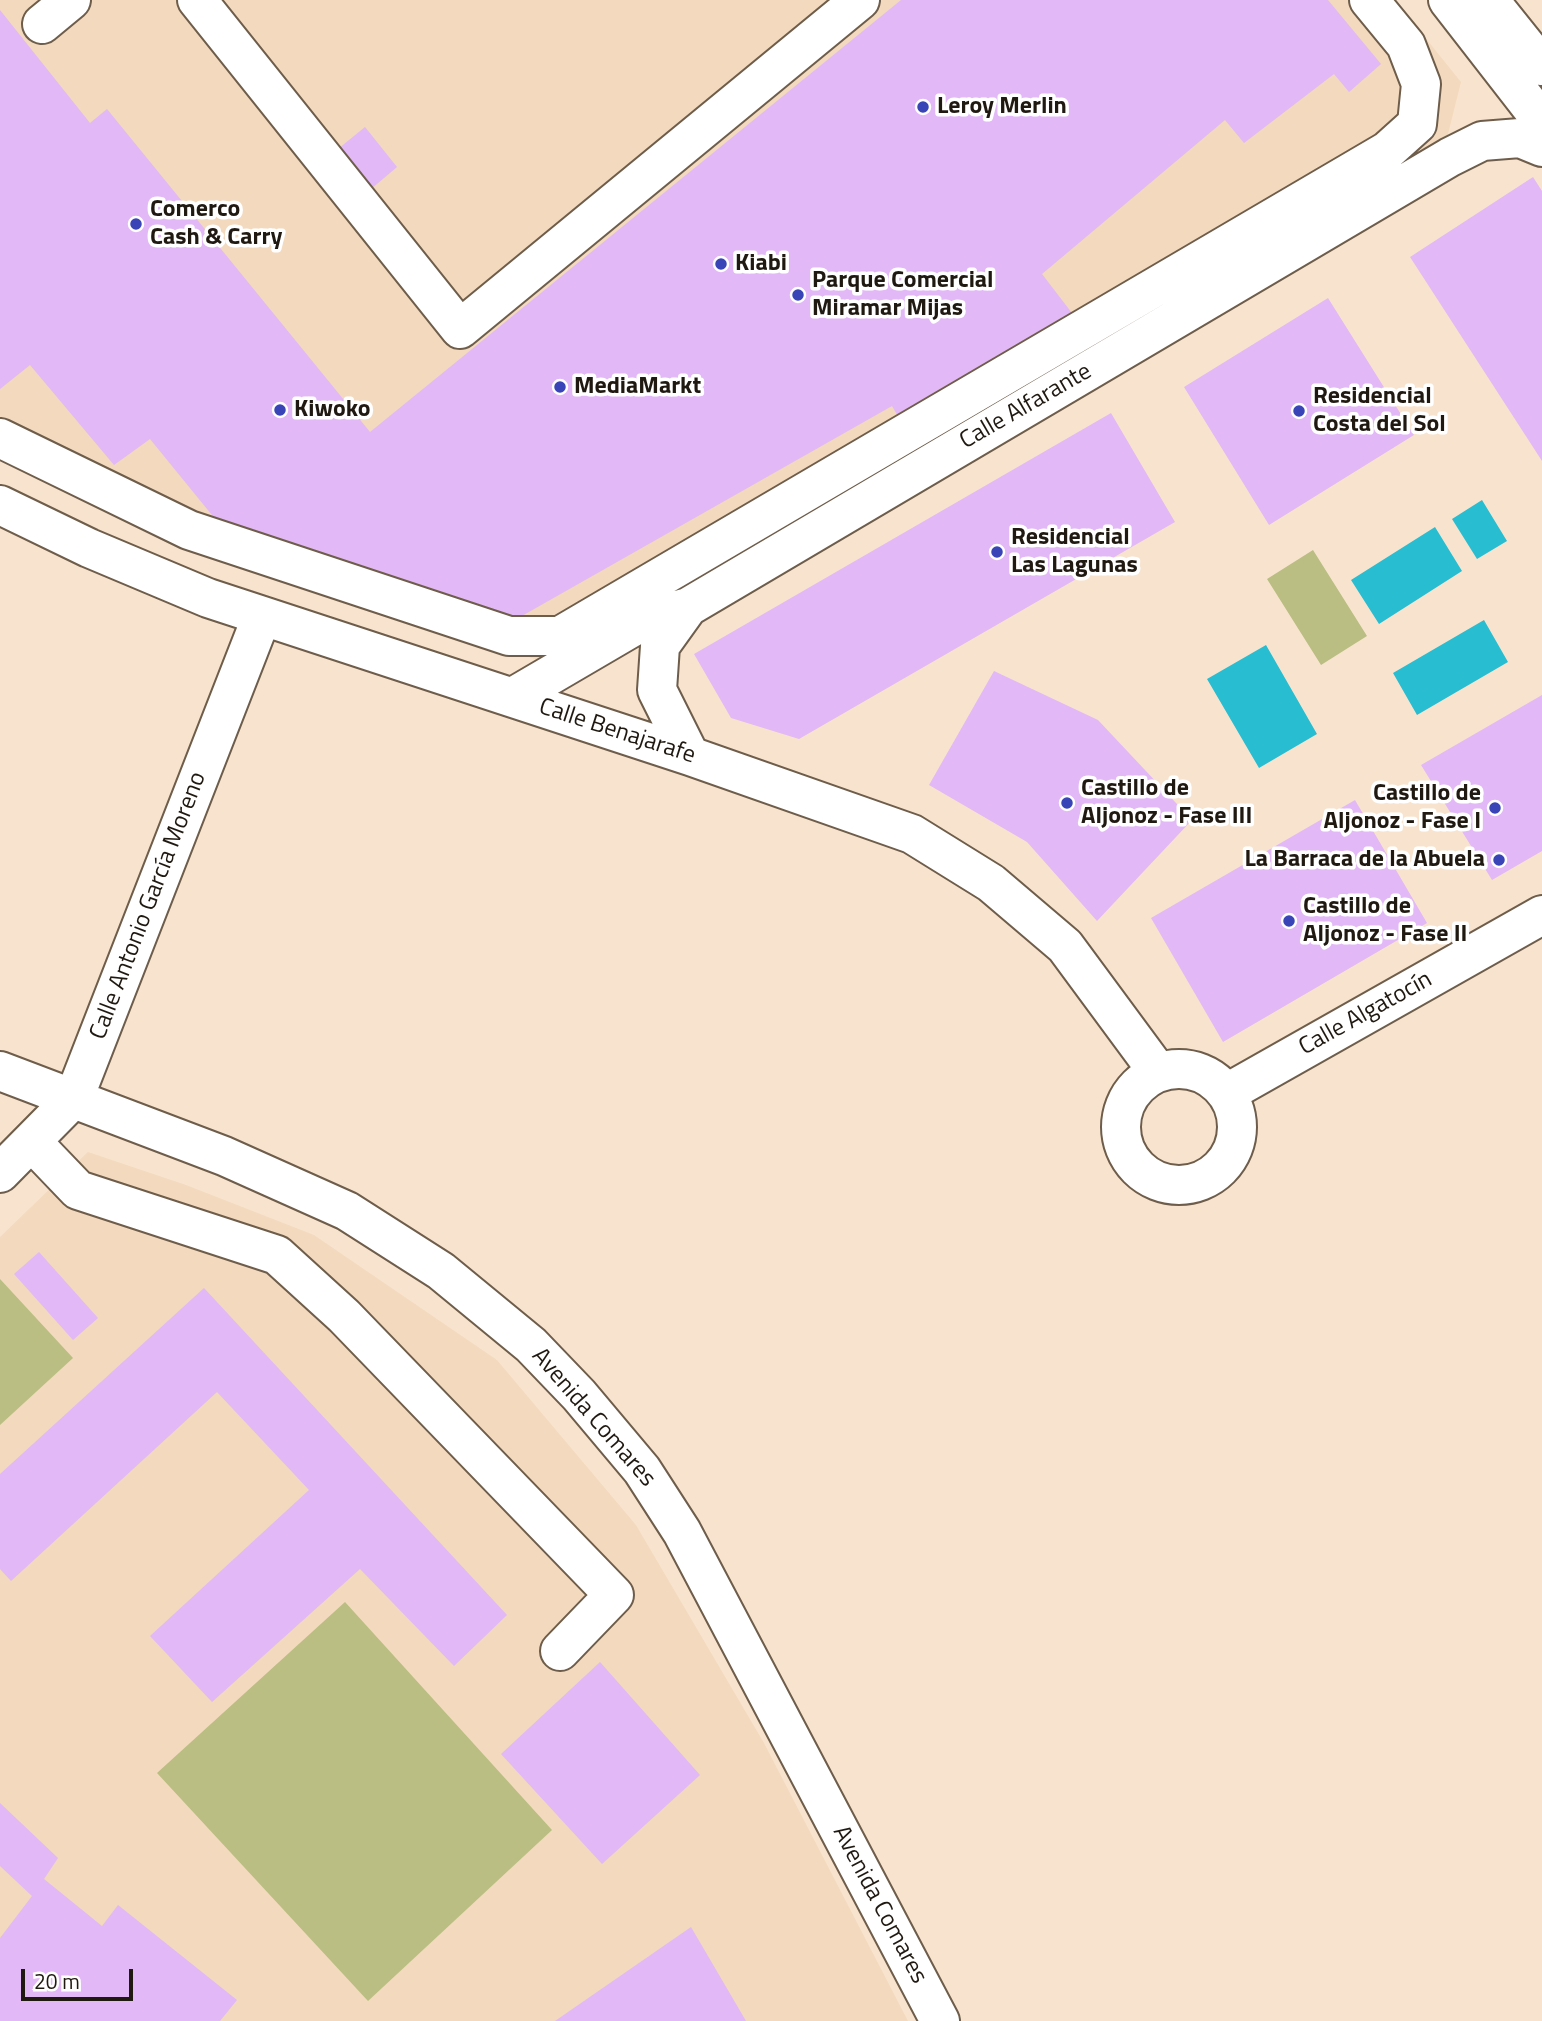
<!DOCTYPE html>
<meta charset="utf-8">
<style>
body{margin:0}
#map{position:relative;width:1542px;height:2021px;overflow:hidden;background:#f8e4ce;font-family:"Titillium Web",sans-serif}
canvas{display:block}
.scale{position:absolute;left:21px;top:1969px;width:112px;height:32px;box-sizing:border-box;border:4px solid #201911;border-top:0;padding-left:9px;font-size:21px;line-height:24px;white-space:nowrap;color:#201911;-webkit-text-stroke:5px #fff;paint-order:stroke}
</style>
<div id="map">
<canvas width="1542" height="2021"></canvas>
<div class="scale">20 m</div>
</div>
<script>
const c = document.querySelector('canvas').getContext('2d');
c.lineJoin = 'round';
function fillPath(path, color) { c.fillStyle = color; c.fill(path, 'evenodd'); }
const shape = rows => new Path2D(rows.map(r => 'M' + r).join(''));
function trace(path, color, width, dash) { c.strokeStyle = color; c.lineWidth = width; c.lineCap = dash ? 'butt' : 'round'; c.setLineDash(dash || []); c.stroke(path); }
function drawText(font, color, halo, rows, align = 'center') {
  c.font = font + ' "Titillium Web",sans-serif'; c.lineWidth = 7; c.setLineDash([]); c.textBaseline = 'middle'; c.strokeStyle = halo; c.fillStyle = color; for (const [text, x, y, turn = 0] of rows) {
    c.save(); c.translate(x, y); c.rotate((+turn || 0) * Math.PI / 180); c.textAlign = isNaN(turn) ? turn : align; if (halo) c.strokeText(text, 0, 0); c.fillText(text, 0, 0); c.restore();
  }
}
fillPath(shape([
 [0,0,1395,0,1461,82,1447,138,541,661,201,549,0,450],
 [88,1152,186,1185,314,1235,497,1360,636,1525,764,1743,908,2021,0,2021,0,1237]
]), '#f3d9be');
fillPath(shape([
 [1313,550,1367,636,1321,665,1267,579],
 [0,1279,73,1358,0,1425],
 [345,1602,552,1830,368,2001,157,1773]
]), '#babe82');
fillPath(shape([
 [1482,500,1507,541,1477,559,1452,519],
 [1435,527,1462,571,1379,624,1351,580],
 [1484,620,1508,662,1417,715,1393,673],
 [1266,645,1317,734,1259,768,1207,679]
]), '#28bdd1');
fillPath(shape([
 [901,0,1328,0,1381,64,1349,92,1334,74,1244,143,1225,120,1042,274,1075,317,899,418,892,406,513,621,216,520,150,439,114,465,30,365,0,389,0,10,90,123,107,109,370,432],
 [365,127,397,167,371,189,338,149],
 [1533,177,1542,191,1542,461,1410,257],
 [1328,298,1414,435,1269,525,1184,387],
 [1111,413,1175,522,799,739,731,718,694,654],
 [994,671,1098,720,1192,820,1097,921,1027,842,929,785],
 [1542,695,1542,851,1492,880,1421,765],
 [1355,800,1427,923,1223,1042,1151,918],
 [39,1252,98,1318,73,1340,14,1274],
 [204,1288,507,1615,454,1666,360,1569,212,1702,150,1636,309,1490,217,1392,11,1581,0,1569,0,1474],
 [600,1662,700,1775,602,1864,501,1754],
 [0,1803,58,1858,44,1879,102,1926,118,1905,237,2000,220,2021,0,2021,0,1938,32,1896,0,1866],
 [691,1927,746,2021,555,2021]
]), '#e2b8f6');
const minor = shape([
 [197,0,460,329,860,0],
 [1448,0,1542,121],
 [1489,0,1542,66],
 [42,24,71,0],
 [0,438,189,530,509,636,560,636,1387,151,1417,124,1421,84,1406,45,1369,0],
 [0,505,89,548,208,598,690,756,912,834,991,883,1065,946,1158,1072],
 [688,607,660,646,657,690,690,756],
 [513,697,648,618,688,607,1450,157,1482,141,1520,138,1542,147],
 '1121 1127a58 58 0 1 1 116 0a58 58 0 1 1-116 0Z',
 [0,1071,224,1156,347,1211,441,1271,531,1345,579,1395,642,1470,682,1532,940,2021],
 [1227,1093,1542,915],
 [32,1142,78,1190,277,1255,344,1316,614,1595,560,1651],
 [0,1173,74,1098,262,616]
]);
trace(minor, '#6e5d4a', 42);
trace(minor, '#fff', 38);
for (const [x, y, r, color] of [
 [923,107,7,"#3944b7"],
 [136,224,7,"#3944b7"],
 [721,264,7,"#3944b7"],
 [798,295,7,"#3944b7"],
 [560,387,7,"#3944b7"],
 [280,410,7,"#3944b7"],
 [1299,411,7,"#3944b7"],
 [997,552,7,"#3944b7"],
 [1067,803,7,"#3944b7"],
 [1495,808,7,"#3944b7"],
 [1499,860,7,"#3944b7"],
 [1289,921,7,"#3944b7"]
]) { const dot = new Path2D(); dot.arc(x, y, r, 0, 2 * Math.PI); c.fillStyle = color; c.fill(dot); trace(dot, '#fff', 2.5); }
drawText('bold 24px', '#201911', '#fff', [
 ["Leroy Merlin",937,107],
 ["Comerco",150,210],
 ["Cash & Carry",150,238],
 ["Kiabi",735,264],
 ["Parque Comercial",812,281],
 ["Miramar Mijas",812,309],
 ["MediaMarkt",574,387],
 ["Residencial",1313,397],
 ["Costa del Sol",1313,425],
 ["Kiwoko",294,410],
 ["Residencial",1011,538],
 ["Las Lagunas",1011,566],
 ["Castillo de",1081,789],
 ["Aljonoz - Fase III",1081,817],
 ["Castillo de",1481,794,"right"],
 ["Aljonoz - Fase I",1481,822,"right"],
 ["La Barraca de la Abuela",1485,860,"right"],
 ["Castillo de",1303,907],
 ["Aljonoz - Fase II",1303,935]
], 'left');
drawText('24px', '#201911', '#fff', [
 ["Calle Alfarante",1026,407,-30],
 ["Calle Benajarafe",617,732,18],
 ["Calle Antonio García Moreno",149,906,-69],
 ["Calle Algatocín",1366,1014,-29],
 ["Avenida Comares",593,1418,49],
 ["Avenida Comares",879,1905,62]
]);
</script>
